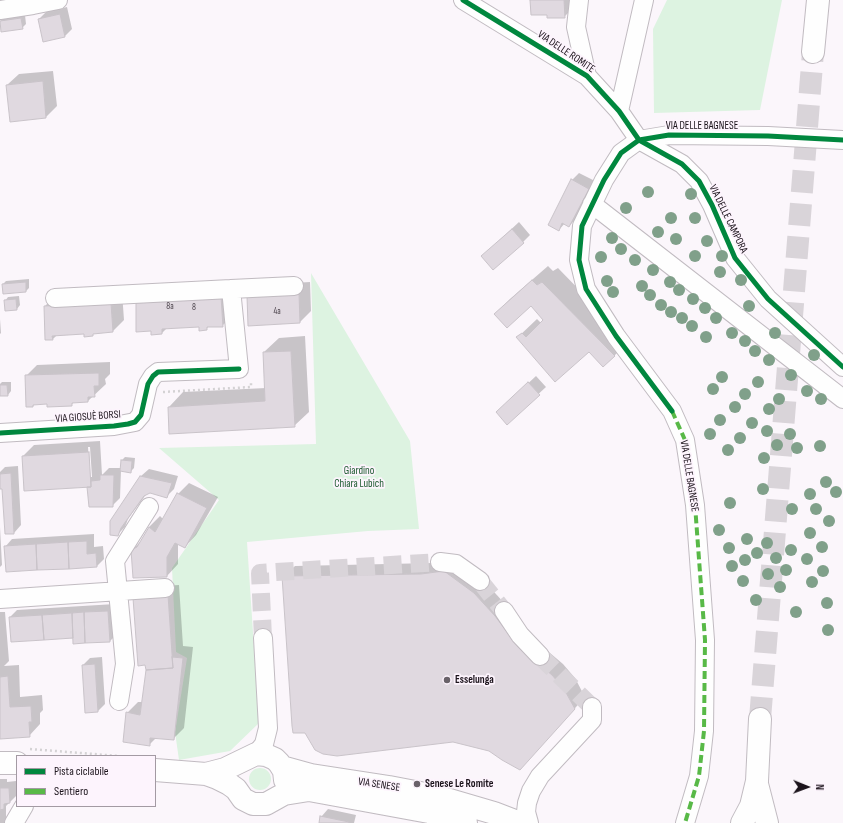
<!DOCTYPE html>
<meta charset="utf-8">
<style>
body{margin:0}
#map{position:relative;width:843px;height:823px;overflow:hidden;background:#fbf6fb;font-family:"Sofia Sans Condensed",sans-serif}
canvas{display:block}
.legend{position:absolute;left:16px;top:755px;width:140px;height:52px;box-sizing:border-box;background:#fdf4fd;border:1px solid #a39aa3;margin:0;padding:5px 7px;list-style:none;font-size:12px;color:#1b131b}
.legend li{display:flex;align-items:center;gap:8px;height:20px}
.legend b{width:20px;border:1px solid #a39aa3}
.north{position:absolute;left:787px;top:767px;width:40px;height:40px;-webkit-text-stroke:3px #fdf4fd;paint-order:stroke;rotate:91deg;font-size:11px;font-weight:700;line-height:16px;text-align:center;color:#1b131b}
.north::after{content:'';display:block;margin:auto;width:14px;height:18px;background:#1b131b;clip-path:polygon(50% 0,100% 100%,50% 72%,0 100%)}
</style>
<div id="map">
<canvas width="843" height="823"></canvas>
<ul class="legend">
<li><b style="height:5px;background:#00873e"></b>Pista ciclabile</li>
<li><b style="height:5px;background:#58b947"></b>Sentiero</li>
</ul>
<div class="north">N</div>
</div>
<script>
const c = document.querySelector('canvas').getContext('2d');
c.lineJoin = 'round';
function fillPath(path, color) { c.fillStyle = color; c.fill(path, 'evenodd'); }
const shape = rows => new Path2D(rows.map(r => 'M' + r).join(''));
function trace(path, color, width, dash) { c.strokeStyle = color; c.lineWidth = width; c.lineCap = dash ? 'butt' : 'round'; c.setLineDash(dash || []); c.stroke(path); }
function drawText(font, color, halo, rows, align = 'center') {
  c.font = font + ' "Sofia Sans Condensed",sans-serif'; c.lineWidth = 3.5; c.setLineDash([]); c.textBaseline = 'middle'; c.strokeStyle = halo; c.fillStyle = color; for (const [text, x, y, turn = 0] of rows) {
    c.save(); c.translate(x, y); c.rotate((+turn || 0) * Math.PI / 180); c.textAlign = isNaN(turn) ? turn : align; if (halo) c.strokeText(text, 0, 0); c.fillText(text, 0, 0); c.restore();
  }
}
fillPath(shape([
 [667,0,782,0,760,110,654,113,653,29],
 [311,273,410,441,419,529,368,531,247,542,259,723,230,751,179,760,175,732,187,658,176,652,172,568,219,500,159,448,316,444],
 '249 779a11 11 0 1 1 22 0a11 11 0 1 1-22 0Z'
]), '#ddf3e1');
fillPath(shape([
 [531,0,575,0,575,6,564,17,548,14],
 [67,7,72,29,65,36,39,19,46,12],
 [25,15,26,24,22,28,0,21,4,18],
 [53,71,57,106,46,117,7,85,19,74],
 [579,173,595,181,576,219,569,226,565,223,559,230,572,180],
 [519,222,530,235,523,242,490,249],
 [548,266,553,271,558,268,629,341,614,356,518,337,537,319,541,323,544,320,531,305,495,314,510,299],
 [29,279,29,288,26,291,3,284,6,281],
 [310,282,311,311,300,322,249,325,259,285],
 [232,286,233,315,222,326,209,326,206,329,200,326,167,328,162,333,152,334],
 [122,292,124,320,113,331,96,332,92,335,85,332,58,334,53,339,46,339,45,306,56,295],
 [19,296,20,305,17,309,6,310,5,301,8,297],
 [0,319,1,333,0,334],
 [305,336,309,412,294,426,170,433,169,407,183,392,266,388,264,352,279,338],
 [110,362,110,374,105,379,106,384,88,401,75,401,71,405,48,403,35,404,33,406,26,376,37,365],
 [536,376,546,387,507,423,505,405],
 [2,382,11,382,11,391,8,395,0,395,0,384],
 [100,441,102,475,109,468,121,468,122,460,125,457,135,458,134,468,131,471,121,470,120,498,112,506,88,488,23,456,34,445],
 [88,447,90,447,92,477,90,477],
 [18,466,21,525,14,533,3,488,0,488,0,472,5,467],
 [149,469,178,476,174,489,167,496,150,492,147,493,128,519,125,527,117,535,141,476],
 [189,483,218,497,196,535,185,547,178,544,178,564,167,576,132,550,141,541,149,527,160,516,163,519,178,494],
 [0,527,2,565,0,567],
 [94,534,94,547,103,546,104,559,97,566,5,547,12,539],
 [433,563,485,582,506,605,530,636,563,664,575,678,585,697,531,757,283,577,295,566],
 [179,585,183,646,193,647,184,728,173,739,157,737,149,745,127,713,138,702,143,702,147,670,145,587],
 [115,604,117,634,110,641,75,637,10,617,17,610],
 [0,612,5,612,9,661,4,666,19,665,20,697,42,695,43,710,40,713,40,724,29,736,0,738],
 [102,657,105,704,98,711,83,665,90,658],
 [0,779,7,779,7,782,16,781,17,795,6,806,6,823,0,823],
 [328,809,356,815,354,823,320,823,321,817]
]), '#0003');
const building = shape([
 [530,0,564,0,565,18,547,18,547,15,531,15,530,0],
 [60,14,65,37,43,42,38,19,60,14],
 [21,18,23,29,1,32,0,21,21,18],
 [43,81,46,118,10,122,6,85,43,81],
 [571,179,589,189,569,227,562,223,559,231,548,225,571,179],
 [512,229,524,243,493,270,481,256,512,229],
 [532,280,537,285,542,282,615,356,603,367,589,352,555,382,516,337,522,333,526,337,543,320,531,306,507,328,494,314,532,280],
 [26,282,26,292,3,294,2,284,26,282],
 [299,293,300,323,248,326,247,296,299,293],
 [221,296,223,327,207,327,207,330,199,331,199,327,162,329,162,334,151,335,151,331,136,332,136,302,221,296],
 [16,299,17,310,5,311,4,300,16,299],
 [111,303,113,332,93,334,93,336,84,337,84,334,52,336,53,340,45,340,44,306,111,303],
 [291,351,295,427,169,434,168,407,265,401,263,352,291,351],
 [99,373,99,386,94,386,95,397,88,397,88,402,72,403,72,406,47,407,47,404,33,405,33,407,26,407,25,375,99,373],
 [528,382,540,395,507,425,496,412,528,382],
 [0,385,7,385,8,396,0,396,0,385],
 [89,452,91,487,24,491,22,456,89,452],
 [121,460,132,461,131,473,120,471,121,460],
 [11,473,14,534,5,534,2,489,0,489,0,474,11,473],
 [100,475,114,475,113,507,89,507,87,487,91,487,91,481,100,480,100,475],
 [140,476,172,483,167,498,150,493,144,496,121,528,118,536,110,535,110,521,140,476],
 [177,493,207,508,185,548,175,543,167,557,167,577,133,578,131,550,137,547,149,527,155,532,177,493],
 [87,541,87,554,96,553,97,567,69,569,68,542,87,541],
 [68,542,69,569,37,570,36,544,68,542],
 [36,544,37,570,6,572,4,546,36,544],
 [444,571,474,593,495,616,519,648,552,675,564,689,575,709,520,770,502,760,489,751,453,742,337,756,323,754,315,750,305,733,293,733,292,726,282,576,421,574,444,571],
 [168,595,173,668,146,670,145,665,138,666,133,598,168,595],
 [108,611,110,642,85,643,84,612,108,611],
 [84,612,85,643,73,644,72,613,84,612],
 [72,613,73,638,44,640,42,615,72,613],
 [42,615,44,640,11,642,9,617,42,615],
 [172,657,183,658,174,740,150,738,150,746,123,742,126,712,140,715,146,670,173,668,172,657],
 [95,664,98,712,85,713,82,665,95,664],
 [8,676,10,707,31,706,32,722,29,722,30,737,0,739,0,677,8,676],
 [0,788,9,788,10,803,4,804,4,809,0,810,0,788],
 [320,816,349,822,349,823,319,823,320,816]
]);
fillPath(building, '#e0d9e0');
trace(building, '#c9c3c9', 1);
trace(shape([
 [480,581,504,611],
 [263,638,260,573,440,562],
 [540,656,592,707]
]), '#d9d4d9', 18, [18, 9]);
trace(shape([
 [760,719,813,52]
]), '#d9d4d9', 22, [22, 11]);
const minor = shape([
 [463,0,587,76,619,111,639,140,682,164,699,181,712,205,735,258,768,299,843,367],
 [579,0,576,27,587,76],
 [0,10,33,5,58,0],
 [619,111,644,0],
 [592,204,843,399],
 [55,298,231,289],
 [0,433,114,426,135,422,141,415,148,384,153,376,158,372,239,369,231,289,294,286],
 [440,562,456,564,480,581],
 [0,599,165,588],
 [504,611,520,635,540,656],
 [119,701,125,664,115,561,149,507],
 [256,754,264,744,268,728,263,638],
 [14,823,24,806],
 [529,823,526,812,527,803,531,791,540,776,592,720,592,707],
 [685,823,699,776,704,731,705,640,695,505,685,440,672,411,616,336,586,289,579,260,582,226,604,180,621,153,639,140,669,135,768,136,843,140]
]);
const major = shape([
 [813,52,818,0],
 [0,763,17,763],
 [282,767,311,775,389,787,436,796,494,813,520,823],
 [155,770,206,774,217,778,229,784,236,789,243,799,253,804,266,804,284,794,309,790,429,812,466,823],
 [206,774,225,769,256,754,266,755,275,759,279,763,284,771,285,780],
 [757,784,767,823],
 [742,823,751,806,757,781,760,719]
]);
trace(minor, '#c1bbc1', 20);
trace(major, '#c1bbc1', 24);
trace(shape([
 [163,392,251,387,251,382],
 [30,749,119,756]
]), '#d4d2d4', 2.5, [2, 3]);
trace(minor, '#fefefe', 18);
trace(major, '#fefefe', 22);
trace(shape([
 [672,411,685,440,695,505,705,640,704,731,699,776,685,823]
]), '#58b947', 4, [8, 4]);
trace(shape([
 [463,0,587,76,619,111,639,140,682,164,699,181,712,205,735,258,768,299,843,367],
 [672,411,616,336,586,289,579,260,582,226,604,180,621,153,639,140,669,135,768,136,843,140],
 [0,433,114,426,128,424,135,422,141,415,148,384,153,376,158,372,239,369]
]), '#00873e', 5);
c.fillStyle = '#80a08a';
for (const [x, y] of [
 [648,192],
 [691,194],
 [626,208],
 [671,218],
 [695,218],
 [658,232],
 [612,238],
 [676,239],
 [707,241],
 [621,249],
 [695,256],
 [722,256],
 [601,257],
 [635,260],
 [653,270],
 [720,272],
 [741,280],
 [607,281],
 [670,282],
 [642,286],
 [679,290],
 [613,292],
 [650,295],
 [693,299],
 [661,305],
 [749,306],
 [705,308],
 [671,312],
 [682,318],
 [716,318],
 [692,326],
 [732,333],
 [775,333],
 [706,337],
 [745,341],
 [755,351],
 [814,355],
 [769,360],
 [791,375],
 [722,377],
 [758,382],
 [713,389],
 [807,391],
 [745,394],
 [779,399],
 [821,399],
 [735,407],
 [769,409],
 [720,420],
 [752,423],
 [767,431],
 [710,434],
 [790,434],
 [740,438],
 [777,445],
 [820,446],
 [797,448],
 [728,450],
 [764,458],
 [826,482],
 [763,489],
 [836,492],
 [810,494],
 [730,503],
 [792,509],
 [816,509],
 [829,521],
 [719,530],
 [810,533],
 [747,539],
 [767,543],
 [822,547],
 [729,548],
 [791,550],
 [757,553],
 [776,558],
 [807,559],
 [745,560],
 [732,566],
 [786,570],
 [823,571],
 [768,574],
 [743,581],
 [812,582],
 [780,587],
 [756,600],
 [827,603],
 [796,612],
 [828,630]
]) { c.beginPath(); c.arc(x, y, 6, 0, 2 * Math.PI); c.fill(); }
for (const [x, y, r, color] of [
 [447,680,4,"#696269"],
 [417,784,4,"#696269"]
]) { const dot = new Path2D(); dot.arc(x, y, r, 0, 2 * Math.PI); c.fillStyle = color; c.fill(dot); trace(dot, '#fdf4fd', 1.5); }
drawText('9px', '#4c444c', null, [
 ["8a",170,307],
 ["8",194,308],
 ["4a",277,312]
]);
drawText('11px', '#1b131b', '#fdf4fd', [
 ["VIA DELLE ROMITE",566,52,34],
 ["VIA DELLE BAGNESE",702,126],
 ["VIA DELLE CAMPORA",728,219,64],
 ["VIA GIOSUÈ BORSI",88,417,-4],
 ["VIA DELLE BAGNESE",689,476,81],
 ["VIA SENESE",379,785,9]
]);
drawText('11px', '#1b592e', '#fdf4fd', [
 ["Giardino",359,471],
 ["Chiara Lubich",359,484]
]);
drawText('bold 11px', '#1b131b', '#fdf4fd', [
 ["Esselunga",455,680],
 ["Senese Le Romite",425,784]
], 'left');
</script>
